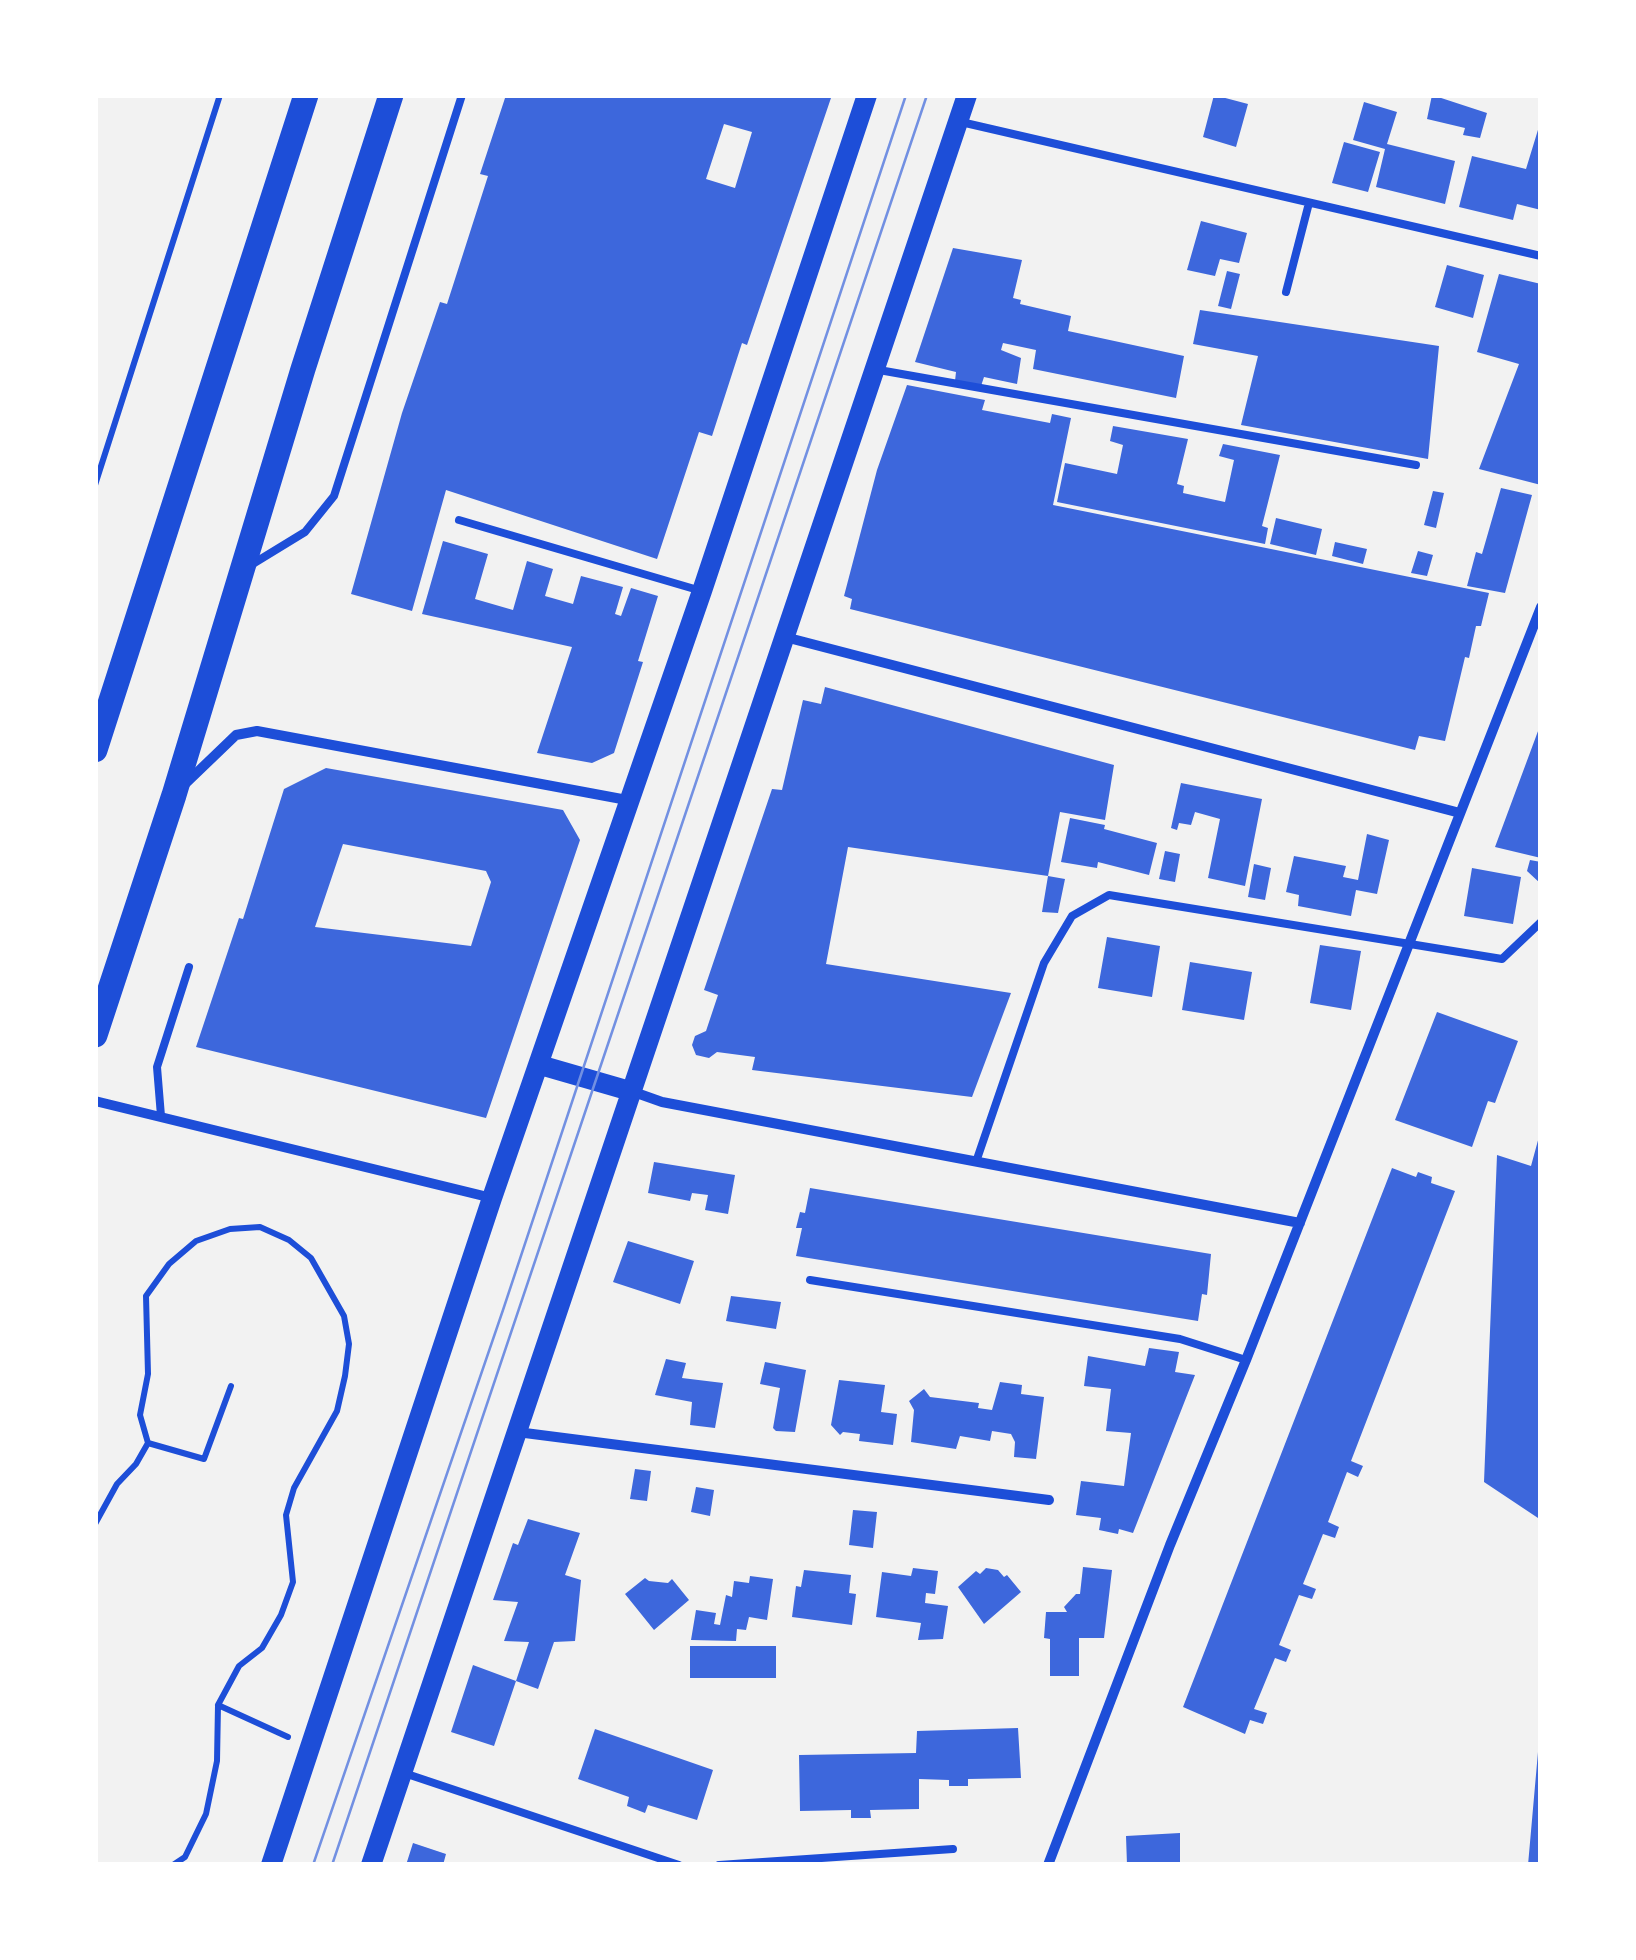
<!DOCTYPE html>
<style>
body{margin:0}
#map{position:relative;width:1636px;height:1960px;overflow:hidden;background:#f2f2f2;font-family:"Space Grotesk",sans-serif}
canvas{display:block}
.frame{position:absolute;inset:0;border:98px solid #fff;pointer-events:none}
</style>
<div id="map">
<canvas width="1636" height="1960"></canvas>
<div class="frame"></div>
</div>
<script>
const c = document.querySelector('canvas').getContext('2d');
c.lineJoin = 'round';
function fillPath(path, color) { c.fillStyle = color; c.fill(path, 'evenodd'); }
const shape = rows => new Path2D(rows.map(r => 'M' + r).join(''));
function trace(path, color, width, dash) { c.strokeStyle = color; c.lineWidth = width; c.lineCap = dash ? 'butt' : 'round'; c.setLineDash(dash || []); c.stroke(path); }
fillPath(shape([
 [506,95,832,95,747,345,742,343,712,436,699,432,657,559,446,490,412,611,351,594,402,413,440,302,447,304,488,176,480,174],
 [724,124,752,132,735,188,706,179],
 [1214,95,1248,104,1236,147,1203,137],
 [1432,95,1487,113,1480,138,1463,135,1465,128,1427,119],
 [1364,102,1397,112,1387,144,1455,161,1445,204,1376,187,1385,149,1353,140],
 [1541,120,1541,210,1517,204,1513,220,1459,207,1472,156,1526,169],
 [1344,142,1380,152,1368,192,1332,183],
 [1201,221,1247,233,1239,263,1220,259,1215,276,1187,270],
 [953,248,1022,260,1013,298,1021,300,1020,304,1071,316,1068,331,1184,356,1176,398,1033,369,1036,350,1003,343,1001,350,1021,358,1017,384,984,377,981,386,955,381,956,372,915,362],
 [1447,265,1484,275,1473,318,1435,307],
 [1227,271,1240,274,1231,309,1218,306],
 [1499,274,1541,284,1541,485,1479,469,1519,364,1477,352],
 [1200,310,1439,346,1428,459,1241,425,1258,356,1193,344],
 [907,385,985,400,982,410,1050,423,1052,414,1071,418,1053,505,1489,593,1481,626,1476,626,1469,658,1465,657,1445,741,1419,736,1415,750,850,609,852,599,844,596,877,470],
 [1113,426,1188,439,1177,484,1184,486,1183,493,1225,502,1234,460,1219,456,1223,444,1280,455,1262,526,1268,528,1265,544,1057,502,1065,463,1117,474,1123,445,1110,441],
 [1501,488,1532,495,1505,593,1467,586,1476,552,1482,554],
 [1433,491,1444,493,1436,528,1424,525],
 [1276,518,1322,529,1316,555,1270,544],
 [443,541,488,554,475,599,513,610,527,561,553,569,545,596,573,604,581,576,623,587,615,614,621,616,631,588,658,596,638,661,643,662,614,753,592,763,537,753,572,647,422,614],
 [1335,542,1367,549,1363,564,1332,556],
 [1418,551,1433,555,1427,576,1411,573],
 [825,687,1114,765,1105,820,1060,812,1048,876,848,847,826,964,1011,993,972,1097,752,1070,755,1057,717,1052,709,1058,696,1055,692,1045,695,1036,706,1031,718,995,704,990,772,789,782,790,803,700,821,704],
 [1541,723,1541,858,1495,847],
 [326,768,563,810,580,840,486,1118,196,1047,239,918,243,919,284,789],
 [343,844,486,871,491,882,471,946,315,927],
 [1181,783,1262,799,1245,886,1208,878,1220,819,1195,812,1191,825,1179,823,1177,830,1171,828],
 [1070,818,1105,825,1104,829,1157,843,1149,875,1098,862,1097,868,1061,862],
 [1367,834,1389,840,1377,894,1356,890,1351,916,1298,906,1299,895,1286,892,1294,856,1346,866,1343,877,1358,880],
 [1165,851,1180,854,1175,882,1159,879],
 [1530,860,1541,862,1541,884,1527,871],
 [1254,864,1271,868,1265,900,1248,897],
 [1472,868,1521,877,1513,924,1464,916],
 [1048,876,1065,879,1058,913,1042,912],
 [1107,937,1160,946,1152,997,1098,988],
 [1320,945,1361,951,1351,1010,1310,1003],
 [1190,962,1252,972,1244,1020,1182,1010],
 [1437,1012,1518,1041,1495,1103,1488,1101,1472,1147,1395,1120],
 [1540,1133,1541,1133,1541,1520,1484,1482,1497,1155,1531,1166],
 [654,1162,735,1175,728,1214,705,1210,708,1195,692,1193,690,1201,648,1193],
 [1392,1168,1416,1177,1418,1172,1432,1177,1431,1183,1455,1191,1351,1461,1363,1466,1358,1477,1347,1472,1328,1522,1339,1527,1335,1538,1323,1534,1303,1584,1316,1589,1312,1599,1299,1595,1279,1645,1291,1650,1286,1662,1275,1658,1254,1709,1267,1713,1263,1724,1250,1720,1245,1734,1183,1707],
 [810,1188,1211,1254,1207,1295,1202,1294,1198,1321,796,1256,802,1228,796,1228,800,1212,805,1213],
 [628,1241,694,1261,680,1304,613,1282],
 [731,1296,781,1302,776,1329,726,1321],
 [1149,1348,1179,1352,1175,1372,1195,1375,1133,1533,1119,1529,1118,1534,1099,1530,1101,1518,1076,1515,1081,1481,1124,1486,1131,1433,1106,1431,1111,1389,1084,1386,1088,1356,1145,1366],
 [666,1359,686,1363,682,1378,723,1383,715,1428,690,1425,692,1402,655,1395],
 [765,1362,806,1370,795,1432,776,1431,773,1428,780,1388,760,1384],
 [839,1380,885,1385,881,1412,897,1414,893,1445,859,1441,860,1434,843,1432,840,1435,831,1425],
 [1000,1382,1022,1385,1021,1394,1044,1397,1036,1459,1014,1457,1015,1442,1011,1434,992,1431,990,1441,960,1436,956,1449,911,1442,914,1410,909,1401,924,1389,930,1397,979,1403,978,1408,992,1410],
 [635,1469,651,1471,647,1501,630,1499],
 [696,1487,714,1490,710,1516,691,1512],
 [853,1510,877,1512,873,1548,849,1545],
 [528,1519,580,1533,565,1575,581,1580,575,1641,554,1642,538,1689,516,1681,529,1642,504,1641,518,1602,493,1600,513,1543,518,1545],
 [1083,1567,1112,1570,1104,1638,1079,1638,1079,1676,1050,1676,1050,1639,1044,1638,1046,1612,1067,1612,1064,1607,1076,1594,1080,1594],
 [913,1568,938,1571,935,1594,926,1593,925,1603,948,1606,943,1639,918,1640,921,1623,876,1617,882,1572,911,1576],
 [986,1568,998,1570,1004,1577,1007,1575,1021,1592,984,1624,958,1587,976,1571,980,1574],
 [804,1570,851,1575,849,1593,856,1594,852,1625,792,1617,796,1586,801,1587],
 [750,1576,773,1579,767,1620,749,1617,746,1630,737,1629,736,1641,691,1640,696,1610,716,1613,714,1624,720,1625,726,1595,732,1597,734,1581,749,1583],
 [645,1578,649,1581,668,1583,672,1579,689,1600,654,1630,625,1594],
 [690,1646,776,1646,776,1678,690,1678],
 [473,1665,516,1681,494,1746,451,1732],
 [1018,1728,1021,1778,968,1779,968,1786,949,1786,949,1780,919,1779,919,1809,870,1810,871,1818,851,1818,851,1810,800,1811,799,1755,916,1753,917,1731],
 [595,1729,713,1770,697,1820,648,1805,645,1813,627,1806,629,1797,578,1779],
 [1538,1752,1541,1752,1541,1865,1528,1865],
 [1180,1833,1180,1865,1127,1865,1126,1836],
 [413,1843,446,1854,443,1865,406,1865]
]), '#3d67dc');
trace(shape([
 [95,485,220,95],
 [148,1443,204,1459,231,1386],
 [95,1524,117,1484,136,1464,148,1443,140,1415,148,1374,146,1296,169,1264,196,1241,230,1229,260,1227,289,1240,311,1258,344,1316,349,1344,345,1376,337,1411,294,1488,286,1515,293,1582,281,1615,262,1648,239,1666,218,1705],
 [173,1865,185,1857,206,1814,217,1761,218,1705,288,1737]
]), '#1d4ed8', 6);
trace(shape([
 [961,122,1541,256],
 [1286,292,1309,203],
 [879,370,1416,465],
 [459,520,698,590],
 [251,565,305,532,334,496,462,95],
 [161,1116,157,1067,189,967],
 [977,1159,1044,963,1072,916,1109,895,1502,959,1541,922],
 [810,1280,1180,1339,1246,1360],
 [404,1773,679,1865],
 [719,1865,953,1849]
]), '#1d4ed8', 8);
trace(shape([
 [785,637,1460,813],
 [185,784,236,735,257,731,627,800],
 [631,1091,662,1102,1300,1223],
 [95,1101,492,1198],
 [517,1432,1049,1500],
 [1048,1865,1170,1545,1246,1360,1541,607]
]), '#1d4ed8', 10);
trace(shape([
 [540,1065,630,1091],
 [271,1865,492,1198,702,591,867,95],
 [371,1865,967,95]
]), '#1d4ed8', 20);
trace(shape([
 [95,750,306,95],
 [95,1035,174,795,303,369,391,95]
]), '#1d4ed8', 25);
trace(shape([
 [313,1865,503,1310,906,95],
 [332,1865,927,95]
]), '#7290e2', 2.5);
</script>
